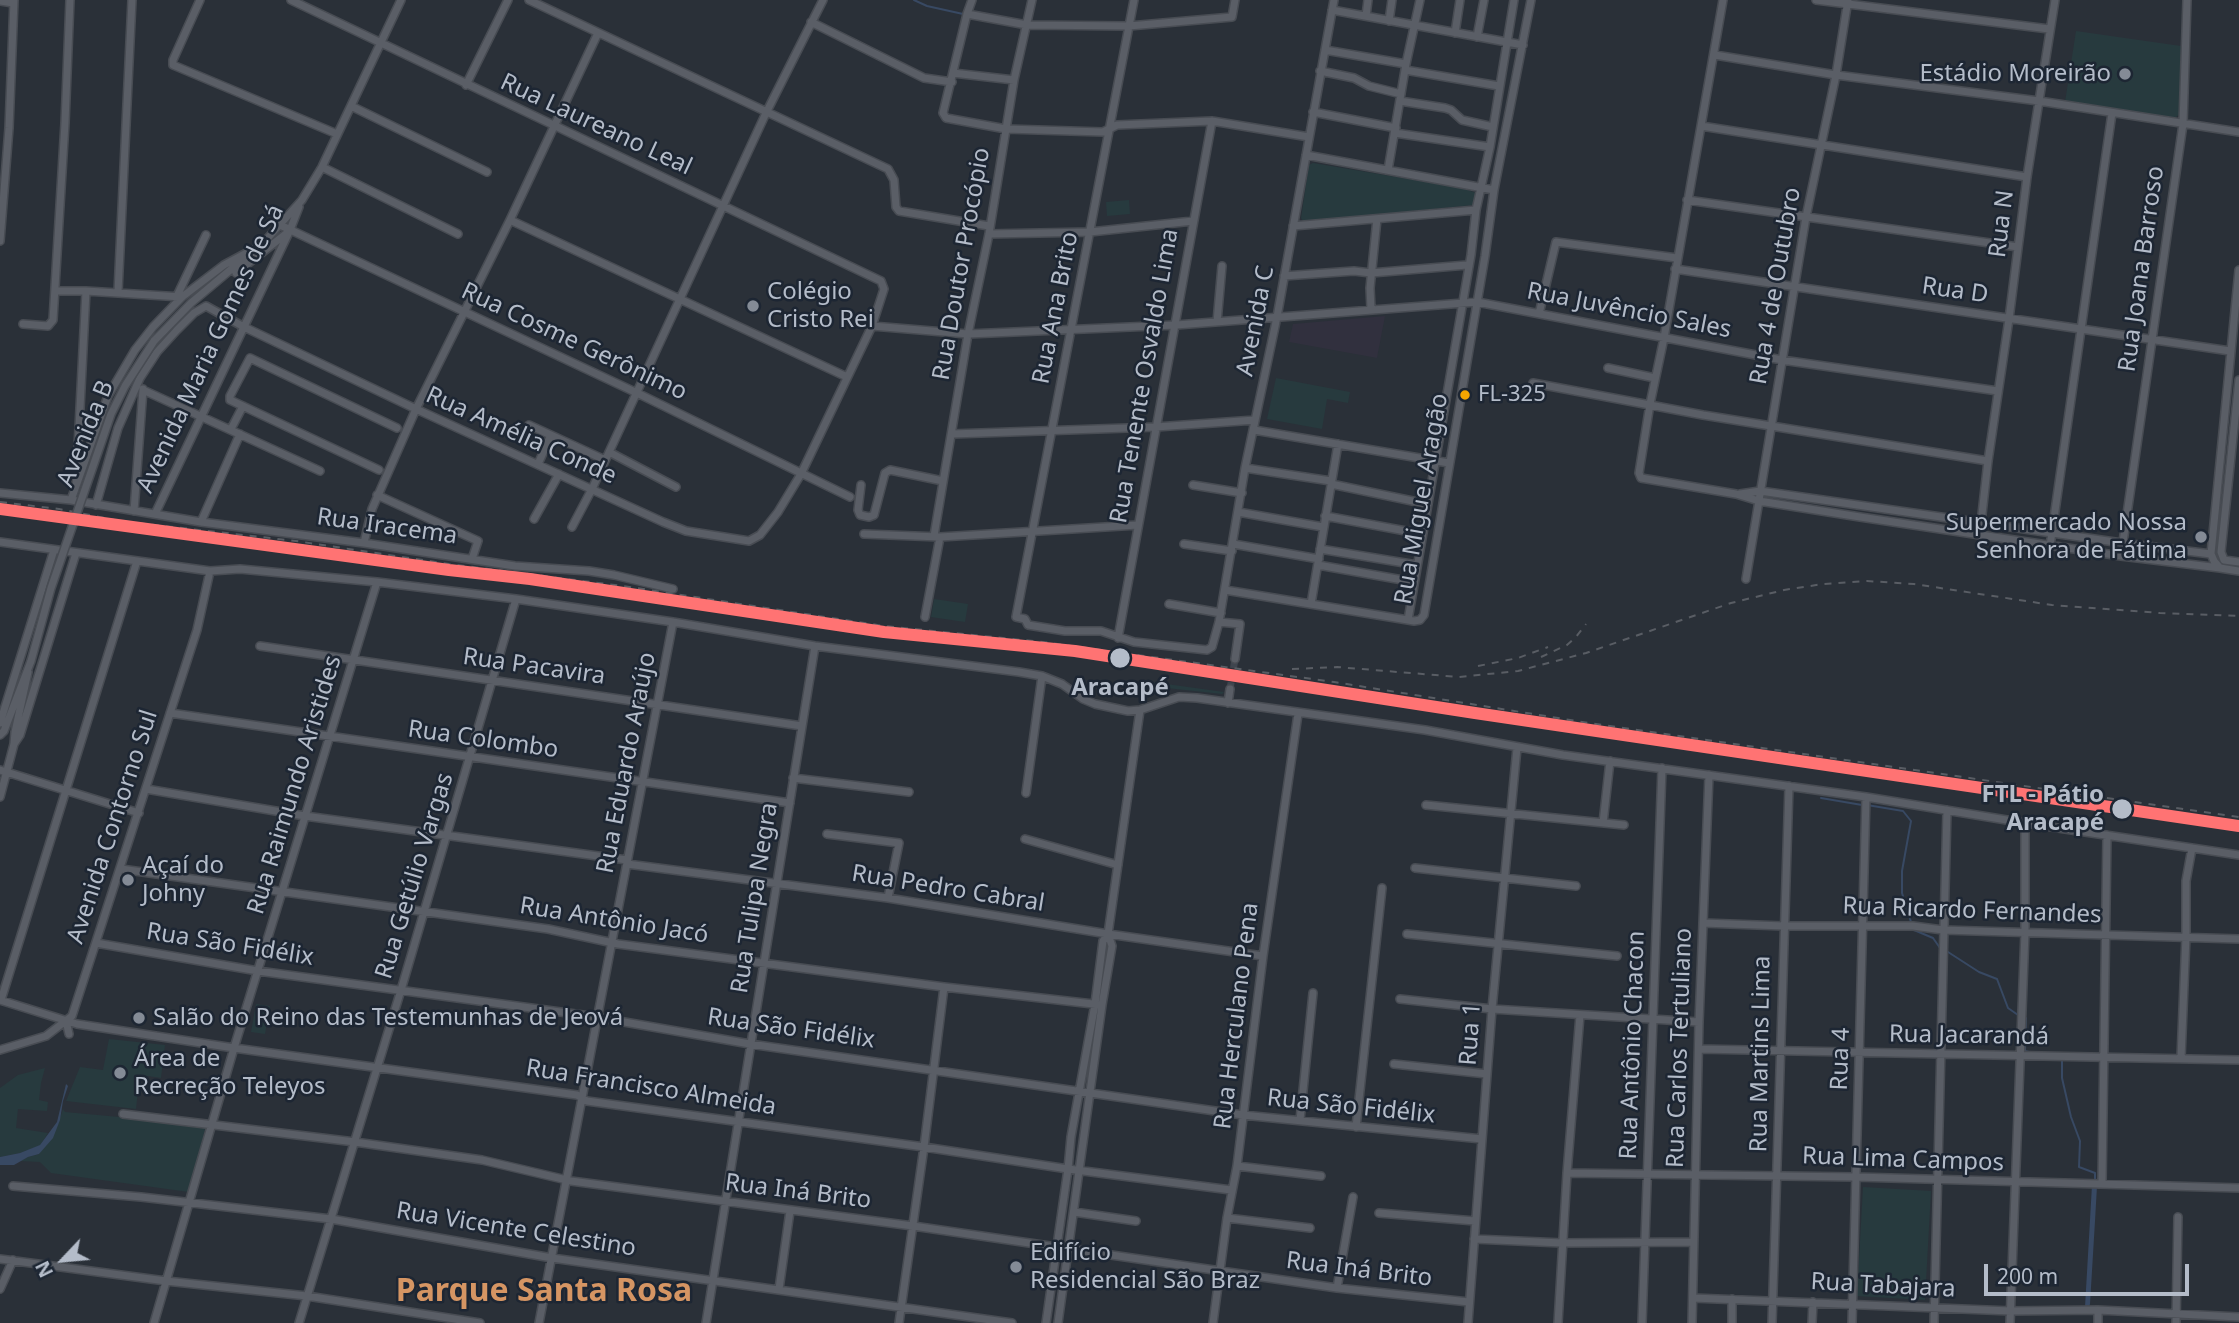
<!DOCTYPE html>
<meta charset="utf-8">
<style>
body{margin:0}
#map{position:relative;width:2239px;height:1323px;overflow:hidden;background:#2a3038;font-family:"Noto Sans",sans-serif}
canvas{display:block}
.north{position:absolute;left:28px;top:1225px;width:70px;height:70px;-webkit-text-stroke:5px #1d2633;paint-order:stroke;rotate:244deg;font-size:19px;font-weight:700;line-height:28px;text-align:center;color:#b4bcc9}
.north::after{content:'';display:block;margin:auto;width:24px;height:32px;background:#b4bcc9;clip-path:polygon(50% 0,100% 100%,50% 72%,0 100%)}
.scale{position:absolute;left:1984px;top:1264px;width:205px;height:32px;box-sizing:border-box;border:4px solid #b4bcc9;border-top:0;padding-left:9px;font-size:21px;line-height:24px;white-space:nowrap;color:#b4bcc9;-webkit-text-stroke:5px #1d2633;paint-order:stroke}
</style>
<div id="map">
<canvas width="2239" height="1323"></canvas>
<div class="north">N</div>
<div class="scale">200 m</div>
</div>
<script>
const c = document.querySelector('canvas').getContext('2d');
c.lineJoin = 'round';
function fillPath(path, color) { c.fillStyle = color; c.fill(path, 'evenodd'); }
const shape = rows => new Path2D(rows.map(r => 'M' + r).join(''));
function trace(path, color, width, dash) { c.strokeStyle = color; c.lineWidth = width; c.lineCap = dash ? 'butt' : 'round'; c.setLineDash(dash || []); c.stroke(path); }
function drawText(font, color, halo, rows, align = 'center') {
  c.font = font + ' "Noto Sans",sans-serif'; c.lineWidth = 5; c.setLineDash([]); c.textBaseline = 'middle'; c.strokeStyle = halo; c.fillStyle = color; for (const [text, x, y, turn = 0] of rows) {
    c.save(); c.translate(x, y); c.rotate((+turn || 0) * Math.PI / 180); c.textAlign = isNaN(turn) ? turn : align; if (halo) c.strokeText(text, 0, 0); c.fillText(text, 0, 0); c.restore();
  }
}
fillPath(shape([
 [1385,316,1377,358,1289,342,1293,324]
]), '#31303e');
fillPath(shape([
 [2076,31,2181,46,2180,114,2175,118,2065,102],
 [1313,163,1462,188,1476,193,1477,202,1473,205,1304,222,1301,218,1309,165],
 [1129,200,1130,214,1107,216,1106,202],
 [1276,378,1350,392,1348,403,1327,399,1322,429,1267,419],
 [934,599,968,604,965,622,931,617],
 [1145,681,1224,692,1222,694,1157,687,1136,694,1127,688,1128,683,1144,686],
 [256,1004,270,1006,265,1034,251,1032],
 [109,1039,165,1045,161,1078,148,1076,146,1081,139,1081,136,1109,66,1101,80,1067,103,1070],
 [45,1068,41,1083,39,1100,48,1102,47,1111,18,1109,16,1128,48,1133,40,1146,20,1153,0,1157,0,1088,18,1075],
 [63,1109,65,1112,206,1125,189,1192,51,1173,40,1162,20,1161,28,1157,39,1154,58,1124],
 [1863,1187,1931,1191,1925,1300,1857,1296]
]), '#273a3e');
fillPath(shape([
 [66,1084,68,1086,63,1101,60,1120,53,1138,39,1154,28,1157,14,1165,0,1165,0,1157,20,1153,40,1145,57,1122],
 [2092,1185,2097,1186,2095,1221,2090,1304,2089,1307,2085,1307]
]), '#384963');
trace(shape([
 [914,0,927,6,963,14],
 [977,12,995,16],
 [1821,798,1862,805],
 [1867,805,1903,811,1911,821,1902,871,1902,893,1911,922],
 [1914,930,1933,938,1940,948],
 [1948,952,1979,972,1997,979,2008,1008,2018,1015],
 [2023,1017,2026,1018,2025,1051,2029,1052],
 [2062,1058,2062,1078,2071,1117,2080,1141,2079,1167,2095,1173,2095,1179]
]), '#384963', 2);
trace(shape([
 [1230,689,1235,659]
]), '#3f454e', 7, [7, 3.5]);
const minor = shape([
 [200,0,173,60,173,65,337,134],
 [529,0,888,169,894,180,896,207,899,211,989,226],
 [972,0,967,14,943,113,946,118,1006,129,1103,132,1117,125,1212,121,1309,137],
 [1134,0,1016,617,1025,619,1028,625,1065,631,1101,631,1134,642,1207,650,1212,647,1219,622,1245,468,1277,317,1334,0],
 [1723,0,1664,338,1650,404,1639,473,1641,478,1736,494,1759,501,1860,517,2121,556,2220,568],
 [1816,0,2049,29],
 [0,1,13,3],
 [1332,10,1523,45],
 [967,14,1027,25,1129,26,1232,17,1235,0],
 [1366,16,1368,0],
 [1389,21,1392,0],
 [811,22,924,78,952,82],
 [1455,33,1460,0],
 [1477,37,1484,0],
 [1325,50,1406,64],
 [1715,55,1836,75,2039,101,2239,132],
 [1405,70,1499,86],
 [1320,71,1354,78,1369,86,1401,94],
 [953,73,1014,80],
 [466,85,508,0],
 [1400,101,1445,108,1451,110,1462,120,1493,127],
 [351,106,487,172],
 [1313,112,1396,128],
 [1701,126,2027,177],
 [1395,133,1490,147],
 [1306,155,1494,190],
 [322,167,458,234],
 [1388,170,1406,64,1420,0],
 [1687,200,2018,247],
 [510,220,847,377],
 [280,225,635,392,850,497],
 [1293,226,1476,210],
 [989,234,1090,232,1193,221],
 [0,241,9,128,14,0],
 [1675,269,2230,351],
 [236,273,287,233],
 [1284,276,1354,271,1371,273,1467,265],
 [55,291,86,291,182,297],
 [118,292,132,0],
 [177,296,206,235],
 [1371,309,1370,288,1377,219],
 [1539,314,1556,242,1677,258],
 [1217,322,1222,266],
 [23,324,48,326,53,320,65,123,70,0],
 [872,326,968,334,1176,325,1477,302,1782,360,1998,391],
 [154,341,191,303,266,240,302,200,322,167,401,0],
 [1608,368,1655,378],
 [2239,380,2221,552,2224,560,2239,562],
 [1533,383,1703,415,1988,461],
 [143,390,320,471],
 [529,425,605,460],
 [231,429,243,406],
 [1254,430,1449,463],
 [952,434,1156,427,1255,420],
 [609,452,676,487],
 [538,464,551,435],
 [1245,468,1331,481],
 [379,470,230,400,230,396,250,358,397,428],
 [1331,484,1427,504],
 [861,485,858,510,860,515,869,517,874,515,885,473,890,470,943,481],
 [1193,485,1242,493],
 [76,486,108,396,135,350,153,327,182,297,224,265,252,250],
 [0,493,71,500,201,522,364,543,515,566,589,571,614,575,673,589],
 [1740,494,1760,491,2122,543,2211,554],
 [377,495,478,541,472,559],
 [71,500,76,486,86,291],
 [96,505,118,428,140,378,157,352,177,330,194,313,206,306,244,327,416,409,663,522,686,531,749,541,760,535,778,512,801,474,872,326,884,289,881,281,291,0],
 [134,511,143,389],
 [1238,512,1323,527],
 [155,514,290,230,299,207],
 [1325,516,1422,534],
 [534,519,559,474],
 [201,522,240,434],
 [572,527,592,489,766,113,823,0],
 [864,534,940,537,1138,525],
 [934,536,968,334,989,234,1014,80,1032,0],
 [1981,536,1981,523,1988,461,2009,319,2027,177,2055,0],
 [0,542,210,571,240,569,377,582,516,599,673,622,815,646,1019,672,1042,676,1062,684,1083,699,1095,704,1128,711,1140,710,1179,697,1197,698,1425,730,1563,755,1866,797,2025,823,2239,855],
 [364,543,372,509,416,409,510,220,598,33],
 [1184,544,1232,551],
 [1233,544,1319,559],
 [2050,546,2112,113],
 [1320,549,1417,565],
 [2211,554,2239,270],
 [2211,554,2214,561,2220,568,2239,571],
 [2121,556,2183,124,2187,0],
 [1318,565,1414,582],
 [1746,579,1806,217,1836,75,1848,0],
 [1225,590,1414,621,1420,620,1424,615,1485,256,1494,190,1531,0],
 [1169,604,1221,613],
 [1311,604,1338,444],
 [925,617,940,537],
 [1408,620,1471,255,1476,210,1490,147,1514,0],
 [1219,622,1240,624,1235,659],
 [1118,638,1212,121],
 [260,646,802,726],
 [1228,703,1230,689],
 [170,713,790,803],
 [0,723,54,550],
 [0,735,4,731,31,661],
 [14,744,20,735,76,553],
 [0,770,139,813],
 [793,778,909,792],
 [146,789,305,816,627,860],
 [1026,793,1042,676],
 [0,797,14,744,15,732,28,672],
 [1426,805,1624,825],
 [1603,823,1610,761],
 [827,834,899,843,888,898],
 [1025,839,1118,865],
 [627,864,888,898,1108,934,1263,956],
 [1415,868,1576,886],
 [121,869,548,929,618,944,944,987,1102,1005],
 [1703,923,1784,926,1913,926,1943,930,2239,939],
 [1407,934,1617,956],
 [96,943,258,971,590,1016,750,1044,1243,1115,1482,1139],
 [1400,999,1492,1009,1699,1022],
 [0,1000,77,1024,234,1048,577,1095,587,1101,924,1147,1068,1169,1231,1190],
 [1,1000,137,561],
 [66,1021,69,1034],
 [1699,1049,2239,1060],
 [0,1050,46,1036,72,1016,197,630,210,571],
 [2181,1058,2186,936,2186,881,2192,848],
 [1394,1064,1487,1074],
 [123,1114,355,1142,482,1160,571,1181,913,1226,1337,1288,1469,1302],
 [1300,1120,1313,993],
 [1356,1127,1382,888],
 [1237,1166,1321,1176],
 [1567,1173,1856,1177,2239,1188],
 [2102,1183,2107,835],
 [13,1186,141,1197,331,1219,552,1258,1012,1323],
 [1074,1212,1136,1221],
 [1379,1213,1475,1221],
 [1227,1218,1310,1228],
 [1474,1239,1562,1243,1693,1242],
 [0,1259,166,1281,307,1296,480,1323],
 [1337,1288,1353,1197],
 [0,1289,13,1260],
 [779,1289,790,1211],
 [1693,1298,2011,1311,2098,1310,2239,1317],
 [1732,1299,1732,1323],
 [154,1323,234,1048,377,582],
 [299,1323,401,990,516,599],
 [539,1323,673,622],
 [706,1323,815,646],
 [899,1323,924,1147,944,987],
 [1046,1323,1068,1169,1071,1137,1095,1004,1103,941,1108,934,1140,710],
 [1058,1323,1102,1005,1112,946,1108,934],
 [1213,1323,1227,1218,1237,1166,1263,956,1298,714],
 [1468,1323,1492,1009,1517,748],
 [1558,1323,1567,1173,1580,1015],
 [1642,1323,1662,768],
 [1692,1323,1699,1022,1709,775],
 [1772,1323,1789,786],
 [1812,1323,1813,1302],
 [1852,1323,1866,797],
 [1934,1323,1947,810],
 [2010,1323,2025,932,2025,823],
 [2098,1323,2098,1310],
 [2176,1323,2178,1217]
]);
trace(minor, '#484c53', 10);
trace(minor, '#5a5e66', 7);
trace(shape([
 [0,502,59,509,120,521,296,541,449,564,623,586,884,626,1043,642,1334,682,1589,723,2239,817],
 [1541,657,1567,645,1576,637,1586,624],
 [1478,666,1518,658,1548,647],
 [1292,669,1337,667,1459,677,1518,671,1586,653,1731,603,1784,590,1823,584,1867,581,1914,584,2052,605,2160,613,2239,616]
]), '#595d64', 2, [7, 7]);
const minorBridge = shape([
 [31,661,51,588,111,414,125,386,154,341]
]);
trace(minorBridge, '#484c53', 10, []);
trace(minorBridge, '#5a5e66', 7);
trace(shape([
 [0,509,449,570,530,579,884,632,1075,651,1475,713,2239,826]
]), '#ff7373', 12);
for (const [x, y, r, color] of [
 [2125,74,7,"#848b96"],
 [753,306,7,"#848b96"],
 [1465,395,6,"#f7a600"],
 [2201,537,7,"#848b96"],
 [1120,658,11,"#b4bcc9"],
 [2122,809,11,"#b4bcc9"],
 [128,880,7,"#848b96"],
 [139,1018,7,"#848b96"],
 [120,1073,7,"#848b96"],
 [1016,1267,7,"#848b96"]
]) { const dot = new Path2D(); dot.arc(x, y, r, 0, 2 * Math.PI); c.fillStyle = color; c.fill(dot); trace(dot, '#1d2633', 2.5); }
drawText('22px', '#b4bcc9', '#1d2633', [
 ["FL-325",1478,395]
], 'left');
drawText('24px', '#b4bcc9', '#1d2633', [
 ["Estádio Moreirão",2111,74,"right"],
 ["Colégio",767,292],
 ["Cristo Rei",767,320],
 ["Supermercado Nossa",2187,523,"right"],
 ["Senhora de Fátima",2187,551,"right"],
 ["Açaí do",142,866],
 ["Johny",142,894],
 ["Salão do Reino das Testemunhas de Jeová",153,1018],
 ["Área de",134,1059],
 ["Recreção Teleyos",134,1087],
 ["Edifício",1030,1253],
 ["Residencial São Braz",1030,1281]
], 'left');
drawText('24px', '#b4bcc9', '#1d2633', [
 ["Rua Laureano Leal",596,125,25],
 ["Rua N",2002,224,-83],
 ["Rua Doutor Procópio",962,264,-80],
 ["Rua Joana Barroso",2142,269,-82],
 ["Rua 4 de Outubro",1776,286,-80],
 ["Rua D",1955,291,8],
 ["Rua Ana Brito",1056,308,-79],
 ["Rua Juvêncio Sales",1629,311,11],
 ["Avenida C",1256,321,-79],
 ["Rua Cosme Gerônimo",574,342,25],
 ["Avenida Maria Gomes de Sá",211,349,-65],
 ["Rua Tenente Osvaldo Lima",1145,376,-80],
 ["Avenida B",86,434,-68],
 ["Rua Amélia Conde",521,436,24],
 ["Rua Miguel Aragão",1422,499,-80],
 ["Rua Iracema",387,527,8],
 ["Rua Pacavira",534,667,8],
 ["Rua Colombo",483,740,8],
 ["Rua Eduardo Araújo",627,763,-79],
 ["Rua Raimundo Aristides",295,785,-73],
 ["Avenida Contorno Sul",113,827,-72],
 ["Rua Getúlio Vargas",415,876,-73],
 ["Rua Pedro Cabral",948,889,9],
 ["Rua Tulipa Negra",755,898,-81],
 ["Rua Ricardo Fernandes",1972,911,2],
 ["Rua Antônio Jacó",614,921,9],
 ["Rua São Fidélix",230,945,9],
 ["Rua Herculano Pena",1237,1016,-83],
 ["Rua São Fidélix",791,1029,8],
 ["Rua 1",1471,1034,-86],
 ["Rua Jacarandá",1969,1036,1],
 ["Rua Antônio Chacon",1633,1045,-88],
 ["Rua Carlos Tertuliano",1680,1048,-88],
 ["Rua Martins Lima",1761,1054,-89],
 ["Rua 4",1841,1059,-88],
 ["Rua Francisco Almeida",651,1088,9],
 ["Rua São Fidélix",1351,1107,6],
 ["Rua Lima Campos",1903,1160,2],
 ["Rua Iná Brito",798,1192,7],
 ["Rua Vicente Celestino",516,1230,9],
 ["Rua Iná Brito",1359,1270,7],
 ["Rua Tabajara",1883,1286,3]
]);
drawText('bold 24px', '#b4bcc9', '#1d2633', [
 ["Aracapé",1120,688],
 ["FTL - Pátio",2104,795,"right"],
 ["Aracapé",2104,823,"right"]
]);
drawText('bold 32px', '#d59563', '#1d2633', [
 ["Parque Santa Rosa",544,1292]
]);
</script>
